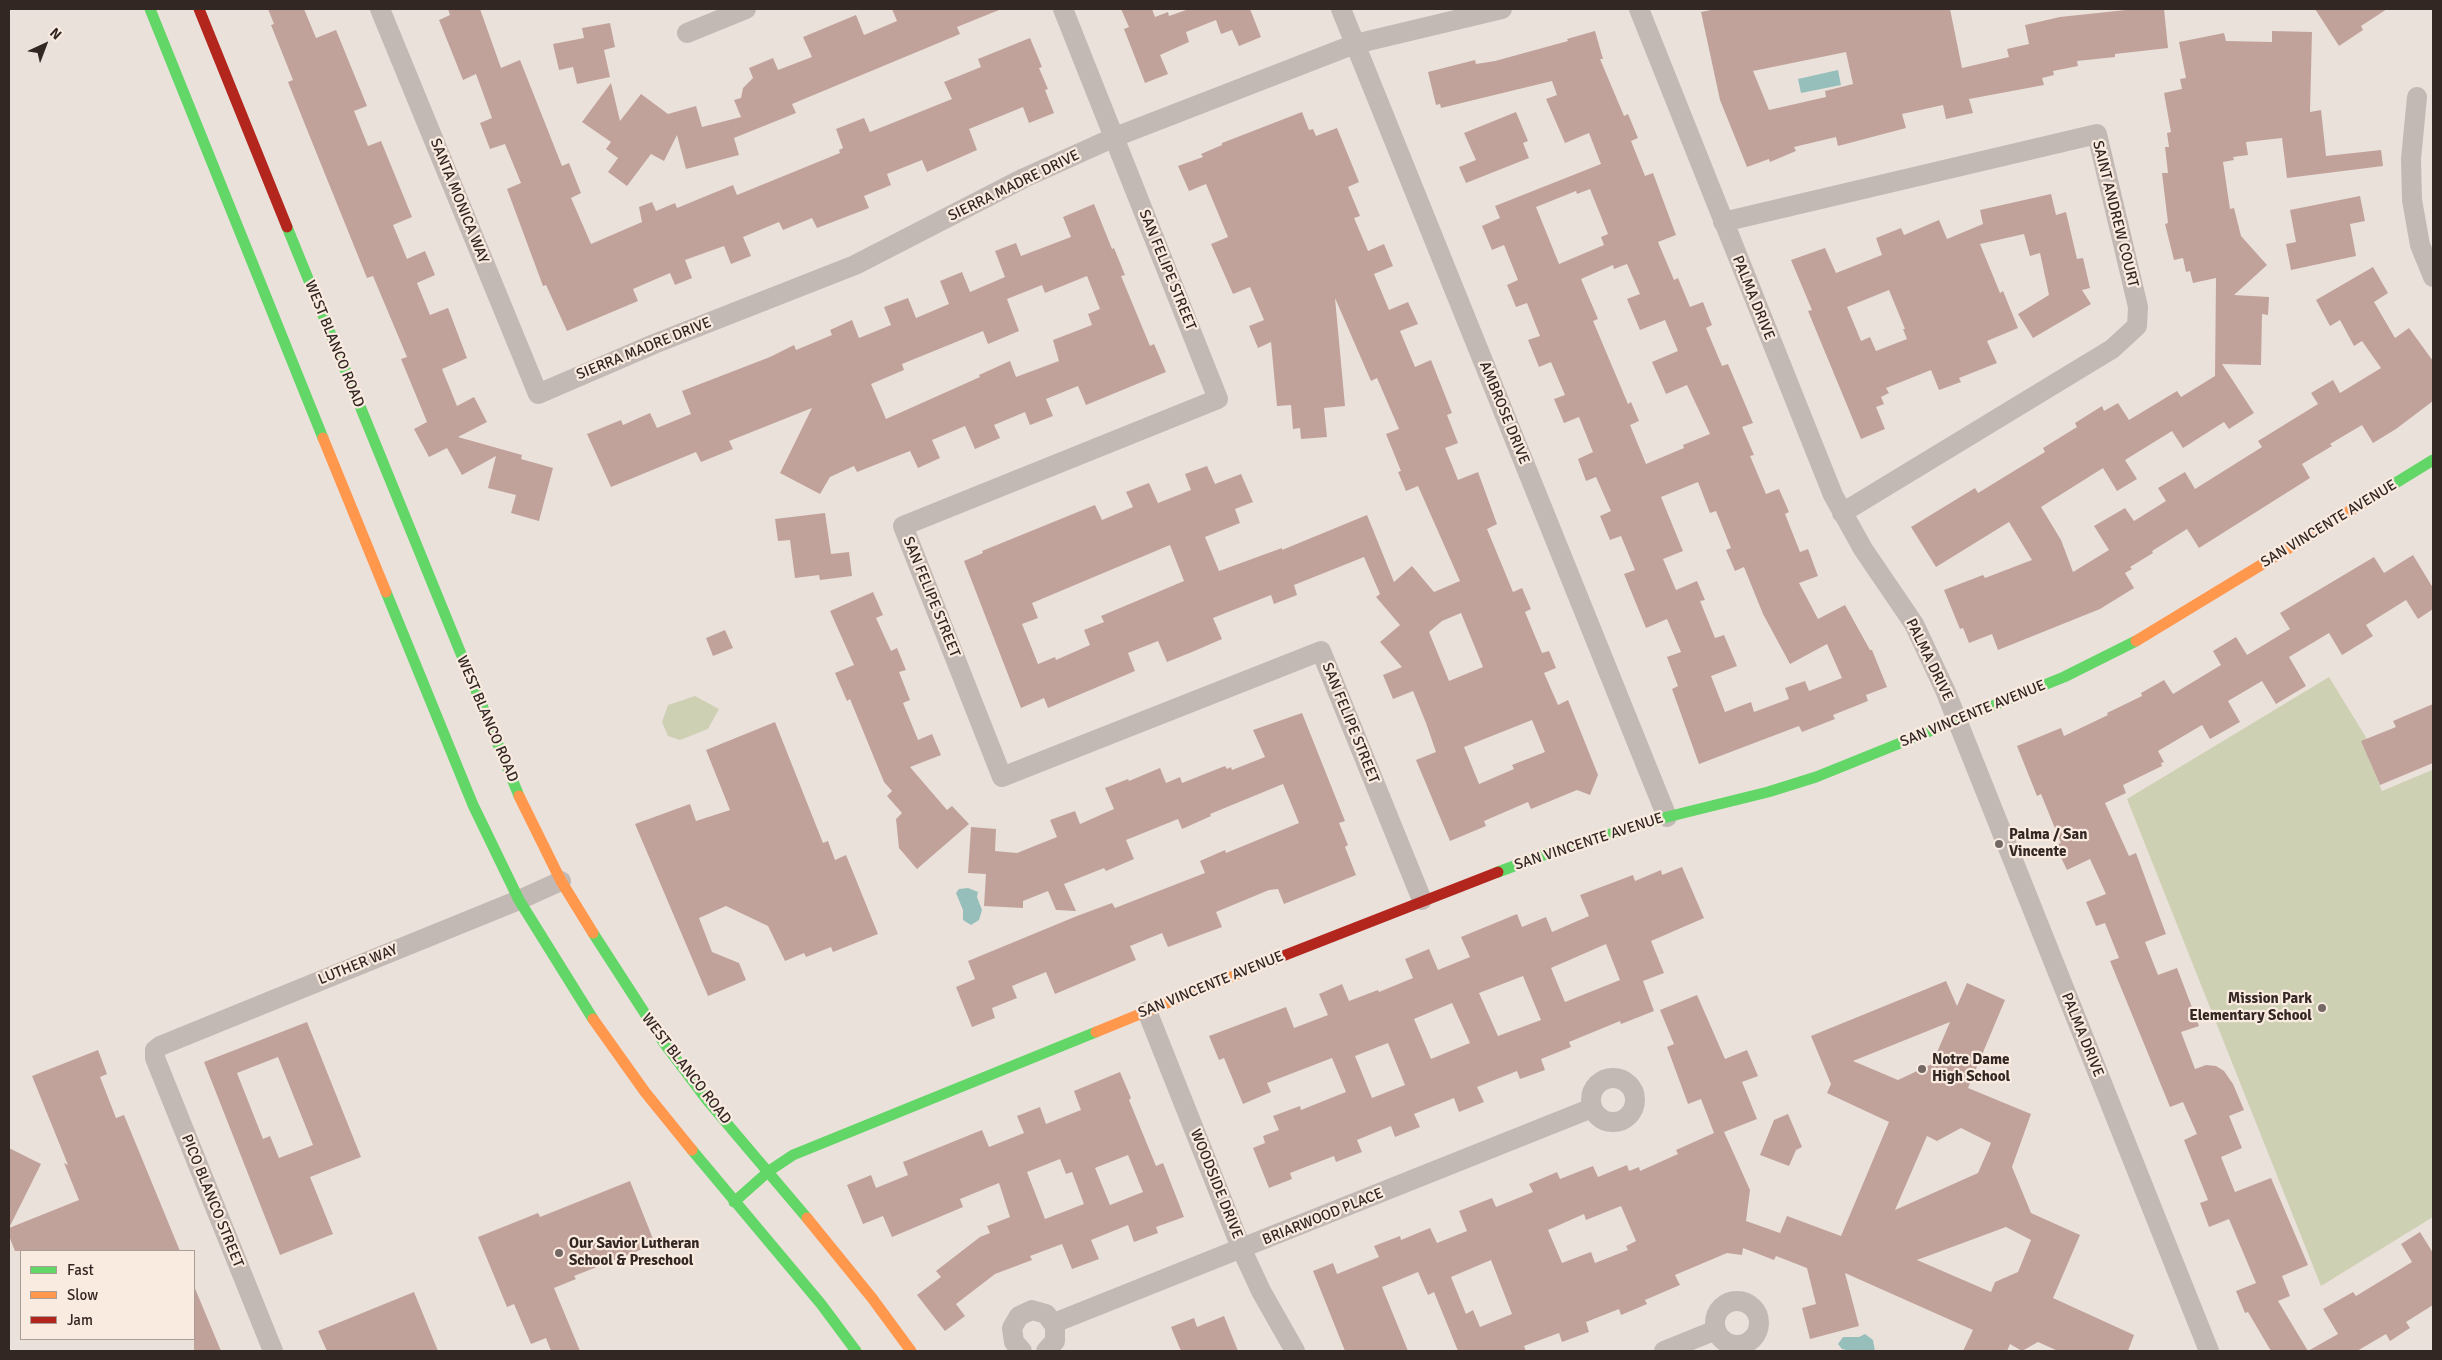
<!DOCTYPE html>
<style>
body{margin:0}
#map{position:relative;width:2442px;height:1360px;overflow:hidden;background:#ebe1db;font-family:Signika,sans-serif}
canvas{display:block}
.frame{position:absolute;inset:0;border:10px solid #332724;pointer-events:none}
.legend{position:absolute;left:20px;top:1250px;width:175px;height:90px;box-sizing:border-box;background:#faebe0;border:1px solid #aa9d95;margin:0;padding:6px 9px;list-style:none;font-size:15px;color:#332724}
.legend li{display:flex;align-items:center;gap:10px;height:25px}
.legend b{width:25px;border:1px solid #aa9d95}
.north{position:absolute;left:20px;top:20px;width:50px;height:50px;-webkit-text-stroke:4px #faebe0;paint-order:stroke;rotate:43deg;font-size:14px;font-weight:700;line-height:20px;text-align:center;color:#332724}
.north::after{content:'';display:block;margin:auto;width:18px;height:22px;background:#332724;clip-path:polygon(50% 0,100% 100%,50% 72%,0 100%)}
</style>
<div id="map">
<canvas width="2442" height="1360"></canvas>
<div class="frame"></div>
<ul class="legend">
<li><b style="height:6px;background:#63d668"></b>Fast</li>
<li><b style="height:6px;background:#ff974d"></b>Slow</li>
<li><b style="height:6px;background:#b3261e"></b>Jam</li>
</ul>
<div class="north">N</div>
</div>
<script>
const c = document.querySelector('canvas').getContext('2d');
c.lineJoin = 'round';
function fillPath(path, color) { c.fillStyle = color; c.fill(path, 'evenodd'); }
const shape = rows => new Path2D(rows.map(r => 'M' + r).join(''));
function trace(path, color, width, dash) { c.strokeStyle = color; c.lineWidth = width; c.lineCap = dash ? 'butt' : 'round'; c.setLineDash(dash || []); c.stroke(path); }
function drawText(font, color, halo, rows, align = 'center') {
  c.font = font + ' Signika,sans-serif'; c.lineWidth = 4.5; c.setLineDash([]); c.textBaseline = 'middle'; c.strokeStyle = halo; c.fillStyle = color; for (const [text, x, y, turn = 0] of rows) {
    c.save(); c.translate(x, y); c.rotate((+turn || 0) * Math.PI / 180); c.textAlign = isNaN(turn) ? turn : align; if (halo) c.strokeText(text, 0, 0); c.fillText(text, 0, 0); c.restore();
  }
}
fillPath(shape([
 [2329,677,2367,739,2362,741,2382,791,2432,770,2433,772,2433,1217,2321,1286,2127,799],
 [695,696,719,709,708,729,680,740,668,736,662,722,668,705]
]), '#ced0b3');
fillPath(shape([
 [1838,70,1841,85,1801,93,1798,79],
 [968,888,978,892,977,897,982,910,979,920,971,925,963,920,963,910,956,893,959,889],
 [1865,1334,1873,1340,1875,1351,1850,1351,1842,1349,1838,1344,1843,1337,1859,1337]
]), '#96bfbb');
fillPath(shape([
 [268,9,304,9,316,38,336,30,367,106,354,111,368,146,381,141,412,217,393,225,407,259,425,251,435,275,417,283,430,315,448,308,467,358,442,369,457,406,474,397,487,422,458,437,522,455,521,459,553,468,539,521,511,513,516,495,488,488,496,456,462,475,447,448,429,457,414,429,427,422,401,359,407,357,373,276,367,278,310,137,288,82,293,80,271,25,274,24],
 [448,9,480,9,501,68,520,60,562,166,569,163,581,193,571,198,591,244,642,222,639,207,652,202,656,211,675,203,677,208,733,185,737,195,840,153,839,150,843,148,836,129,864,118,870,132,952,99,944,82,981,67,978,59,1030,38,1042,67,1039,68,1048,89,1045,90,1054,113,1029,123,1023,107,969,129,977,150,927,172,922,160,887,174,891,185,864,196,869,208,817,228,812,218,783,230,779,222,743,237,751,256,731,264,724,246,685,260,692,278,675,285,670,273,633,289,638,301,567,331,546,285,543,286,507,189,521,183,505,144,490,149,480,123,492,118,476,74,463,80,439,20,450,15],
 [892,9,999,10,957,27,960,34,792,104,796,113,734,138,739,155,686,169,677,135,664,161,651,154,627,186,608,172,618,158,606,149,611,142,582,122,611,83,620,121,641,94,668,114,696,106,702,127,741,117,734,100,741,98,743,88,753,78,749,68,773,58,778,70,812,57,803,37,856,15,864,35,897,21],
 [1121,9,1152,9,1155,17,1168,12,1169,16,1189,9,1250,9,1261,37,1239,46,1232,30,1221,34,1216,20,1186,32,1189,42,1160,55,1168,74,1145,83,1124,29,1129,27],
 [1716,9,1950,9,1962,68,2009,57,2007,49,2029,44,2025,25,2060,17,2135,9,2164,9,2168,48,2115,54,2115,57,2077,61,2078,66,2053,71,2054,75,2042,78,2044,85,1969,99,1973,113,1946,119,1943,105,1902,114,1906,128,1838,146,1836,137,1794,147,1796,151,1770,162,1769,159,1747,167,1720,100,1701,12],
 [1846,52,1853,84,1825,91,1826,97,1769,110,1753,71],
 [2315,9,2387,9,2361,26,2363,30,2339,46],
 [610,23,615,47,604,50,610,77,577,84,573,67,559,70,553,44,584,38,582,28],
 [1595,31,1603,59,1600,59,1624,116,1628,114,1638,138,1631,141,1645,176,1653,173,1676,235,1658,242,1674,280,1678,278,1690,307,1703,302,1712,325,1706,328,1722,366,1728,364,1753,423,1742,427,1754,455,1750,456,1766,494,1779,489,1789,512,1785,514,1800,552,1808,549,1818,576,1799,583,1818,619,1845,605,1870,650,1872,650,1887,687,1866,695,1868,701,1833,715,1835,719,1802,732,1799,726,1699,764,1672,689,1678,686,1667,657,1681,652,1667,619,1646,628,1624,574,1635,570,1621,536,1610,540,1600,516,1611,511,1596,477,1586,481,1578,459,1593,452,1579,417,1564,423,1554,399,1565,395,1551,362,1539,367,1528,340,1540,336,1527,303,1516,307,1507,285,1518,280,1504,245,1492,250,1482,226,1500,218,1495,206,1601,164,1589,133,1565,143,1546,99,1557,95,1552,81,1441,108,1440,104,1436,105,1428,72,1475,60,1476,64,1495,61,1568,41,1567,39],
 [1590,189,1608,234,1601,237,1604,245,1559,264,1536,207,1576,191,1577,194],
 [1627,264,1640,294,1627,299,1640,330,1665,320,1678,351,1652,362,1666,394,1687,385,1710,434,1683,445,1684,448,1646,464,1630,425,1639,421,1631,402,1628,404,1593,321,1598,319,1581,279,1613,265,1614,269],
 [1698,482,1710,513,1716,511,1731,548,1726,550,1735,571,1744,567,1763,614,1790,664,1827,644,1842,678,1809,691,1805,681,1785,688,1789,699,1754,712,1751,702,1725,712,1711,676,1737,666,1724,635,1715,638,1700,601,1705,600,1697,581,1676,590,1663,559,1683,551,1661,497],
 [2272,31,2312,32,2310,112,2321,110,2326,156,2381,150,2383,166,2287,178,2282,138,2246,142,2248,155,2233,157,2234,160,2223,162,2230,209,2234,208,2241,236,2267,265,2234,295,2269,297,2268,315,2262,314,2261,365,2222,364,2254,413,2229,429,2224,422,2183,448,2172,431,2125,460,2137,479,2117,491,2103,468,2041,507,2061,540,2073,572,2109,550,2094,526,2125,508,2134,521,2166,501,2158,488,2185,472,2195,489,2262,447,2258,441,2318,404,2311,393,2333,380,2340,393,2381,368,2362,341,2354,346,2340,320,2330,326,2316,300,2373,267,2388,293,2374,302,2395,338,2409,328,2433,361,2433,401,2396,429,2373,443,2362,425,2330,444,2332,446,2302,464,2310,478,2199,548,2187,529,2152,551,2153,553,2130,567,2132,569,2125,573,2134,588,2100,609,1998,650,1992,634,1969,643,1963,628,1960,629,1944,590,1983,575,1985,578,2032,560,2009,522,1936,567,1911,527,1975,488,1978,493,2045,452,2043,448,2077,427,2075,423,2102,406,2104,411,2118,403,2129,420,2177,391,2181,397,2215,376,2216,278,2193,283,2190,271,2186,272,2183,258,2174,260,2165,224,2168,223,2162,173,2168,173,2165,147,2169,147,2167,133,2171,132,2164,93,2182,89,2180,79,2186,78,2179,42,2224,33,2226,41,2272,42],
 [1302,112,1309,130,1313,129,1316,136,1337,128,1359,182,1348,187,1360,216,1354,218,1368,251,1384,244,1393,266,1374,274,1389,310,1408,302,1418,324,1400,331,1415,367,1431,360,1452,413,1447,415,1458,443,1445,448,1458,480,1478,472,1497,524,1487,529,1513,592,1522,588,1531,609,1525,612,1542,653,1549,651,1556,668,1544,673,1558,705,1568,700,1598,775,1590,795,1577,790,1531,809,1528,802,1484,821,1486,826,1450,841,1416,760,1436,752,1426,723,1413,691,1393,699,1383,675,1402,667,1380,642,1400,625,1376,597,1380,594,1364,557,1294,585,1297,595,1274,604,1271,595,1213,618,1222,639,1192,652,1167,662,1158,641,1128,653,1135,671,1048,708,1044,698,1021,708,964,561,983,553,982,551,1095,505,1102,520,1133,507,1126,492,1149,483,1158,503,1191,490,1185,474,1207,466,1215,484,1241,474,1253,502,1235,509,1240,523,1205,537,1219,571,1282,548,1282,550,1367,515,1394,582,1412,566,1434,592,1460,581,1418,486,1406,491,1398,472,1401,471,1386,434,1399,429,1377,378,1371,381,1335,298,1345,406,1324,408,1327,437,1301,439,1300,428,1293,429,1291,405,1277,406,1271,342,1258,348,1249,326,1264,320,1250,287,1233,294,1211,244,1228,237,1206,184,1189,191,1178,166,1203,157,1201,154,1222,145,1222,143],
 [1170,545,1184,581,1101,616,1104,622,1084,630,1090,645,1056,660,1055,657,1038,664,1022,624,1038,618,1032,603],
 [1461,613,1483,667,1449,681,1429,632,1442,621],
 [1532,720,1545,752,1512,765,1514,769,1479,784,1464,747],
 [1516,112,1528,141,1523,143,1529,158,1466,183,1459,167,1476,160,1464,133],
 [2051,194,2056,215,2066,212,2077,259,2083,258,2090,288,2082,290,2091,304,2033,338,2018,314,2049,295,2040,253,2030,256,2024,234,1980,244,2000,293,2003,291,2018,328,1987,341,1997,363,1959,378,1961,382,1939,390,1931,370,1886,388,1889,393,1881,397,1884,404,1876,407,1885,429,1861,439,1808,311,1812,310,1791,260,1825,248,1836,273,1882,255,1876,238,1901,228,1904,235,1939,220,1947,239,1983,224,1980,210],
 [1889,290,1905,329,1903,329,1907,339,1876,351,1870,337,1861,341,1847,307],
 [2360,196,2365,221,2350,224,2356,256,2291,270,2286,244,2296,242,2290,210],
 [1094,204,1112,249,1114,248,1125,275,1121,276,1150,346,1154,344,1166,372,1086,405,1078,386,1046,399,1053,416,1030,425,1025,412,994,425,1000,438,975,449,965,426,932,440,940,458,918,468,910,451,857,472,854,466,830,477,820,494,780,473,812,408,729,441,733,449,701,462,696,452,611,487,587,434,621,420,623,425,650,413,657,428,691,414,682,391,770,357,794,345,796,350,832,335,830,330,852,320,859,338,891,325,884,307,908,298,916,318,949,304,940,281,962,272,970,292,1005,277,995,251,1016,243,1021,256,1071,237,1063,217],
 [1087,276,1100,309,1088,314,1092,325,1053,340,1059,361,1016,377,1010,361,979,375,980,377,886,419,871,384,904,370,902,364,983,331,988,344,1019,331,1007,299,1042,285,1045,293],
 [825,513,831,554,849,552,852,576,820,580,819,575,795,578,790,540,778,541,775,519],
 [2413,555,2433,588,2433,609,2418,619,2406,600,2366,625,2373,636,2342,655,2329,633,2289,657,2306,686,2276,704,2262,681,2228,701,2240,722,2210,739,2202,725,2158,751,2164,762,2161,763,2162,766,2123,785,2126,793,2105,803,2129,856,2136,853,2166,934,2145,942,2158,975,2177,968,2199,1026,2181,1032,2195,1069,2206,1065,2216,1066,2224,1071,2233,1084,2244,1110,2229,1116,2242,1148,2221,1157,2235,1192,2271,1178,2308,1265,2282,1276,2290,1296,2278,1301,2308,1351,2338,1334,2323,1309,2353,1292,2356,1296,2412,1262,2401,1244,2420,1232,2433,1253,2433,1305,2406,1322,2410,1328,2390,1341,2386,1334,2357,1351,2271,1351,2248,1312,2245,1313,2236,1291,2256,1283,2229,1219,2209,1227,2200,1203,2208,1200,2184,1140,2197,1134,2183,1102,2170,1107,2110,961,2119,958,2105,923,2096,926,2086,902,2106,894,2090,859,2067,870,2055,845,2061,843,2041,794,2037,796,2017,746,2061,728,2064,736,2108,715,2107,713,2142,696,2141,693,2164,680,2173,694,2221,665,2213,651,2236,637,2247,655,2290,629,2280,613,2374,557,2384,573],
 [873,592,883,615,876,618,891,651,897,648,906,670,899,672,910,700,903,703,918,740,932,734,941,755,910,767,947,810,952,806,969,824,917,869,899,848,896,819,902,813,887,796,892,791,884,782,850,699,847,701,835,673,854,665,830,611],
 [725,630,733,648,713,656,706,638],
 [2433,704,2433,763,2380,785,2361,741,2396,727,2393,721],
 [1302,713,1345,821,1339,823,1348,845,1345,847,1356,875,1284,904,1278,889,1269,890,1216,912,1222,927,1168,947,1162,933,1130,946,1136,960,1055,994,1046,972,1012,986,1017,998,992,1008,995,1018,972,1027,956,987,975,979,968,961,1077,916,1112,903,1115,908,1205,873,1200,861,1225,850,1226,853,1299,823,1283,784,1210,814,1211,816,1182,829,1178,819,1126,840,1134,859,1106,871,1104,868,1064,884,1076,911,1056,910,1048,891,1023,901,1023,908,984,906,986,874,968,873,971,827,996,829,995,851,1017,853,1057,837,1050,820,1075,811,1080,824,1114,809,1105,788,1128,779,1129,781,1160,768,1166,783,1180,777,1182,783,1225,766,1227,769,1231,767,1232,770,1265,757,1253,730],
 [775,722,823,843,828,841,835,860,846,855,878,934,833,952,831,947,806,957,804,953,785,961,768,926,726,906,699,918,712,952,739,963,746,980,708,996,635,824,690,804,696,821,730,810,706,750],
 [1682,867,1704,918,1651,941,1664,973,1643,981,1654,1011,1621,1024,1620,1021,1569,1042,1571,1047,1541,1059,1545,1070,1520,1079,1517,1071,1477,1087,1484,1102,1459,1112,1454,1098,1414,1114,1420,1127,1395,1137,1391,1126,1357,1140,1362,1152,1336,1162,1334,1156,1290,1173,1292,1179,1269,1188,1253,1148,1265,1143,1263,1136,1279,1130,1273,1116,1300,1106,1301,1110,1346,1092,1332,1058,1267,1083,1271,1092,1243,1104,1224,1058,1219,1060,1209,1036,1286,1007,1294,1028,1328,1015,1319,994,1342,984,1349,1001,1378,990,1379,992,1413,978,1405,959,1429,949,1438,970,1470,957,1461,937,1517,914,1522,927,1546,917,1552,932,1589,916,1580,895,1633,875,1635,881,1661,870,1662,875],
 [1606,944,1620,980,1565,1002,1551,968],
 [1523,976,1541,1020,1498,1036,1479,993],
 [1452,1003,1470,1043,1431,1059,1414,1019],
 [1388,1043,1405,1085,1372,1098,1355,1056],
 [1946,981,1957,1006,1967,983,2005,1000,1968,1088,2031,1114,2012,1167,2031,1213,2080,1235,2053,1298,2134,1335,2128,1351,2058,1351,2038,1342,2022,1351,2010,1344,2007,1351,1963,1351,1973,1330,1845,1273,1859,1326,1810,1339,1802,1308,1816,1304,1807,1268,1776,1256,1774,1260,1743,1248,1742,1255,1727,1253,1675,1275,1680,1285,1645,1300,1647,1304,1621,1315,1619,1309,1586,1322,1589,1332,1562,1342,1559,1333,1524,1346,1526,1351,1458,1351,1434,1292,1428,1295,1418,1272,1382,1287,1408,1351,1345,1351,1313,1271,1333,1263,1337,1274,1379,1257,1374,1246,1400,1236,1401,1240,1430,1228,1437,1243,1467,1231,1459,1211,1492,1198,1496,1207,1533,1192,1529,1184,1557,1172,1560,1179,1593,1166,1598,1177,1627,1165,1629,1171,1639,1167,1640,1171,1678,1154,1676,1150,1714,1133,1701,1099,1688,1104,1667,1047,1674,1044,1660,1010,1697,995,1725,1059,1747,1050,1758,1076,1742,1082,1757,1119,1724,1132,1750,1190,1746,1221,1780,1233,1787,1216,1841,1236,1889,1122,1827,1093,1831,1084,1811,1036],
 [1950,1022,1932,1064,1898,1080,1853,1061],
 [1961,1128,1991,1143,1978,1173,1895,1210,1927,1136,1937,1141],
 [1621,1206,1636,1241,1626,1246,1628,1250,1595,1263,1591,1252,1562,1263,1548,1230,1584,1214,1586,1220],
 [2006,1227,2031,1240,2018,1272,1995,1282,1991,1292,1917,1260],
 [1491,1260,1512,1314,1480,1327,1473,1310,1466,1314,1451,1277],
 [307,1022,361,1157,310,1177,333,1234,280,1255,204,1062],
 [278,1057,313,1145,279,1158,270,1136,263,1139,237,1073],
 [98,1050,107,1074,100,1077,116,1118,124,1115,180,1251,15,1251,9,1236,9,1148,41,1164,9,1228,79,1200,64,1163,68,1165,32,1076],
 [1120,1072,1131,1098,1129,1100,1156,1166,1163,1163,1184,1217,1156,1227,1158,1233,1134,1242,1128,1225,1091,1240,1099,1259,1072,1269,1062,1244,1030,1256,1032,1260,995,1274,956,1304,965,1316,945,1331,917,1295,941,1277,936,1271,980,1237,990,1233,987,1226,1010,1217,999,1183,960,1199,963,1207,892,1237,883,1216,863,1224,847,1185,871,1175,876,1188,908,1175,903,1162,982,1130,989,1147,1024,1133,1017,1116,1040,1107,1046,1124,1081,1110,1074,1091],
 [1128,1155,1143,1192,1110,1205,1095,1168],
 [1060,1159,1066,1174,1072,1172,1084,1204,1045,1219,1027,1172],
 [1788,1114,1802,1147,1796,1150,1789,1166,1760,1155,1774,1120],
 [630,1181,655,1244,574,1276,576,1279,554,1288,580,1351,551,1351,546,1338,531,1344,514,1304,507,1307,478,1237,538,1213,540,1217],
 [194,1286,221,1351,194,1351],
 [414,1292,438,1351,327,1351,318,1331],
 [1224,1316,1238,1351,1181,1351,1171,1327,1194,1318,1197,1327]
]), '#c0a29b');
trace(shape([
 [380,9,538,394,654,344,855,265,1024,178,1115,137,1355,44,1502,9],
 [1063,9,1218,399,903,526,1002,777,1321,651,1422,900],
 [1341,9,1667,817],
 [1639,9,1833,495,1863,549,1914,624,1945,690,2209,1351],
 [687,33,746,9],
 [2417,97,2411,159,2412,200,2420,245,2433,277],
 [1723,222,2097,134,2138,307,2137,326,2112,349,1842,513],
 [1147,1011,1242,1250,1261,1291,1295,1351],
 '1591 1100a22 22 0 1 1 44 0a22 22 0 1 1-44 0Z',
 '1715 1323a22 22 0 1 1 44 0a22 22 0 1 1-44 0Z',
 [1054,1323,1592,1108],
 [273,1351,155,1058,155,1050,160,1046,519,900,561,881],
 [1022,1351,1014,1342,1012,1328,1019,1316,1032,1310,1046,1314,1055,1326,1055,1341,1046,1351],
 [1664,1351,1716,1330]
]), '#c3b9b4', 20);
trace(shape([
 [150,9,323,438],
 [287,227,519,796],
 [2363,503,2433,460],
 [386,592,473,805,519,900,593,1019],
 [1498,872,1557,850,1667,817,1768,792,1816,777,2064,677,2136,641],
 [593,933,664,1043,707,1100,807,1218],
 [692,1150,821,1304,856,1351],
 [734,1202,769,1171,793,1155,1096,1032]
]), '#63d668', 11);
trace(shape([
 [323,438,386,592],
 [2136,641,2363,503],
 [519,796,561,881,593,933],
 [593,1019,645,1092,692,1150],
 [1096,1032,1265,963],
 [807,1218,872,1298,911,1351]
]), '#ff974d', 11);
trace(shape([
 [199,9,287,227],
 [1265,963,1498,872]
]), '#b3261e', 11);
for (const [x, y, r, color] of [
 [1999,844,5,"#736864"],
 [2322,1008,5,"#736864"],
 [1922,1069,5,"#736864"],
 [559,1253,5,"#736864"]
]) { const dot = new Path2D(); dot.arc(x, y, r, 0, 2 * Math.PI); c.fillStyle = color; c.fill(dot); trace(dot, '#faebe0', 2); }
drawText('15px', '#332724', '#faebe0', [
 ["SIERRA MADRE DRIVE",1014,186,-26],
 ["SANTA MONICA WAY",459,201,68],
 ["SAINT ANDREW COURT",2115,214,76],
 ["SAN FELIPE STREET",1167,270,68],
 ["PALMA DRIVE",1753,298,68],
 ["WEST BLANCO ROAD",334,344,68],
 ["SIERRA MADRE DRIVE",644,349,-22],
 ["AMBROSE DRIVE",1504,413,68],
 ["SAN VINCENTE AVENUE",2329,524,-31],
 ["SAN FELIPE STREET",931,597,68],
 ["PALMA DRIVE",1929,660,64],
 ["SAN VINCENTE AVENUE",1973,714,-22],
 ["WEST BLANCO ROAD",487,719,67],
 ["SAN FELIPE STREET",1350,723,68],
 ["SAN VINCENTE AVENUE",1589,842,-18],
 ["LUTHER WAY",358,965,-22],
 ["SAN VINCENTE AVENUE",1211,985,-22],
 ["PALMA DRIVE",2082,1035,68],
 ["WEST BLANCO ROAD",686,1069,52],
 ["WOODSIDE DRIVE",1216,1184,68],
 ["PICO BLANCO STREET",212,1201,68],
 ["BRIARWOOD PLACE",1323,1217,-22]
]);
drawText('bold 15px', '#332724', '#faebe0', [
 ["Palma / San",2009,835],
 ["Vincente",2009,852],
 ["Mission Park",2312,999,"right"],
 ["Elementary School",2312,1016,"right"],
 ["Notre Dame",1932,1060],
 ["High School",1932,1077],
 ["Our Savior Lutheran",569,1244],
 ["School & Preschool",569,1261]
], 'left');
</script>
